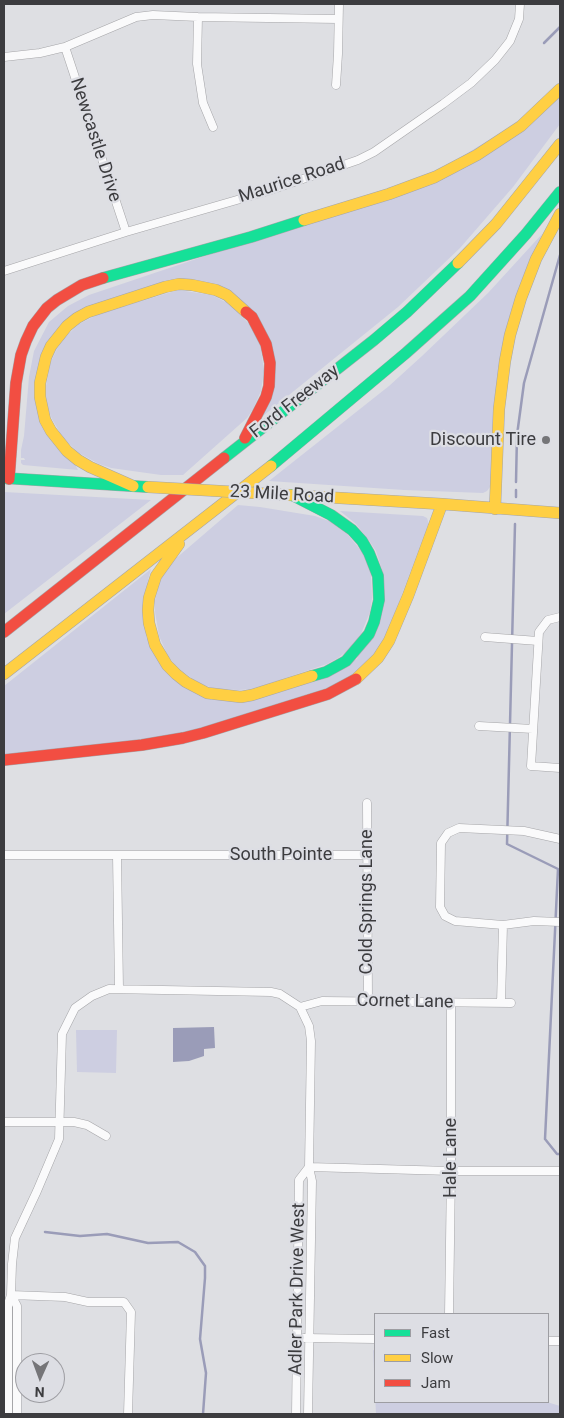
<!DOCTYPE html>
<style>
body{margin:0}
#map{position:relative;width:564px;height:1418px;overflow:hidden;background:#dedfe3;font-family:Roboto,sans-serif}
canvas{display:block}
.frame{position:absolute;inset:0;border:5px solid #3c3c3f;pointer-events:none}
.legend{position:absolute;left:374px;top:1313px;width:175px;height:90px;box-sizing:border-box;background:#dddee4;border:1px solid #9d9da2;margin:0;padding:6px 9px;list-style:none;font-size:15px;color:#3c3c3f}
.legend li{display:flex;align-items:center;gap:10px;height:25px}
.legend b{width:25px;border:1px solid #9d9da2}
.north{position:absolute;left:15px;top:1353px;width:50px;height:50px;box-sizing:border-box;background:#dddee4;border:1px solid #9d9da2;border-radius:50%;rotate:182deg;font-size:14px;font-weight:700;line-height:20px;text-align:center;color:#3c3c3f}
.north::after{content:'';display:block;margin:auto;width:18px;height:22px;background:#757578;clip-path:polygon(50% 0,100% 100%,50% 72%,0 100%)}
</style>
<div id="map">
<canvas width="564" height="1418"></canvas>
<div class="frame"></div>
<ul class="legend">
<li><b style="height:6px;background:#16e098"></b>Fast</li>
<li><b style="height:6px;background:#ffcf43"></b>Slow</li>
<li><b style="height:6px;background:#f24e42"></b>Jam</li>
</ul>
<div class="north">N</div>
</div>
<script>
const c = document.querySelector('canvas').getContext('2d');
c.lineJoin = 'round';
function fillPath(path, color) { c.fillStyle = color; c.fill(path, 'evenodd'); }
const shape = rows => new Path2D(rows.map(r => 'M' + r).join(''));
function trace(path, color, width, dash) { c.strokeStyle = color; c.lineWidth = width; c.lineCap = dash ? 'butt' : 'round'; c.setLineDash(dash || []); c.stroke(path); }
function drawText(font, color, halo, rows, align = 'center') {
  c.font = font + ' Roboto,sans-serif'; c.lineWidth = 4.5; c.setLineDash([]); c.textBaseline = 'middle'; c.strokeStyle = halo; c.fillStyle = color; for (const [text, x, y, turn = 0] of rows) {
    c.save(); c.translate(x, y); c.rotate((+turn || 0) * Math.PI / 180); c.textAlign = isNaN(turn) ? turn : align; if (halo) c.strokeText(text, 0, 0); c.fillText(text, 0, 0); c.restore();
  }
}
fillPath(shape([
 [560,97,560,124,513,187,460,248,398,307,263,416,268,338,202,282,75,315,36,390,78,470,23,465,21,463,21,460,25,460,24,458,21,458,21,450,24,436,29,377,34,351,49,322,68,306,89,295,208,255,393,198],
 [542,234,525,274,490,487,487,491,483,493,404,490,269,481,389,386,422,356,488,293],
 [178,290,212,295,231,305,251,326,260,343,264,371,261,391,253,409,247,418,183,475,161,475,111,468,99,464,79,453,63,438,52,419,48,409,45,391,51,360,62,340,79,324,99,314],
 [4,492,151,500,4,614],
 [238,505,260,507,315,516,329,521,348,535,363,553,371,574,372,598,370,612,361,634,347,651,338,658,327,664,253,689,239,690,216,689,204,685,194,680,176,666,168,656,159,636,155,612,155,600,161,578,174,560],
 [340,511,423,516,427,518,428,521,428,525,390,626,385,639,363,668,337,685,201,728,162,737,4,755,4,686,151,569,148,580,146,637,212,700,357,659,383,573,376,551,370,542,356,524],
 [76,1030,117,1030,116,1073,77,1072],
 [373,1350,375,1351,375,1402,547,1402,560,1406,560,1414,376,1414]
]), '#cdcee1');
fillPath(shape([
 [214,1027,215,1048,204,1049,204,1056,189,1061,173,1062,173,1028]
]), '#9a9cb8');
trace(shape([
 [544,43,560,27],
 [516,482,517,435,524,383,560,255],
 [516,490,516,497],
 [515,524,507,844,558,869,545,1139,557,1154,560,1154],
 [45,1232,80,1236,107,1234,148,1243,178,1242,195,1252,205,1266,205,1278,200,1339,206,1373,203,1414]
]), '#9a9cb8', 2.5);
const street = shape([
 [198,17,197,64,203,103,213,127],
 [65,47,126,232],
 [4,57,40,53,65,47,136,17,153,15,198,17,338,19],
 [336,85,338,54,339,4],
 [4,271,126,232,268,191,358,160,374,152,443,104,471,83,495,60,510,41,519,19,520,4],
 [560,617,548,620,539,632,531,766,560,768],
 [485,637,538,641],
 [479,726,533,729],
 [367,803,368,1001],
 [4,855,367,855],
 [117,855,119,989],
 [503,925,455,921,445,916,440,907,441,843,448,833,459,828,524,831,560,839],
 [501,1003,503,925,534,921,560,922],
 [300,1007,322,1001,511,1003],
 [4,1122,74,1122,87,1125,106,1136],
 [449,1314,451,1171,451,1003],
 [304,1338,375,1339],
 [548,1341,560,1341],
 [8,1414,8,1304,11,1295,17,1306,17,1414],
 [128,1414,131,1312,124,1302,88,1302,65,1297,11,1295,12,1264,15,1238,37,1191,59,1139,62,1034,75,1008,92,996,109,989,271,992,280,994,300,1007,309,1026,311,1041,309,1167,451,1171,560,1171],
 [296,1414,299,1180,309,1167,312,1181,308,1414]
]);
const fast = shape([
 [103,278,251,237,304,220],
 [224,458,374,340,407,312,458,263],
 [271,466,406,353,470,296,526,234,560,192],
 [4,478,148,487],
 [292,495,331,515,352,530,362,541,369,553,378,576,379,600,374,622,369,634,346,661,326,672,312,676]
]);
const slow = shape([
 [304,220,389,194,435,177,477,155,521,126,560,89],
 [458,263,496,224,560,144],
 [133,486,90,467,78,460,67,451,51,431,45,420,40,397,40,383,46,357,51,346,67,326,77,318,88,312,165,287,179,284,192,285,216,290,227,295,246,312],
 [272,494,442,504,560,513],
 [495,509,499,409,505,361,510,335,521,298,536,259,560,214],
 [179,544,156,576,149,598,148,610,149,623,155,645,167,665,176,674,186,682,207,693,241,697,252,695,312,676],
 [4,674,271,466],
 [356,679,378,658,389,641,408,596,442,504]
]);
const jam = shape([
 [245,438,266,397,269,386,270,363,266,344,252,317,246,312],
 [9,479,16,383,21,355,26,341,33,326,47,308,57,300,82,285,103,278],
 [4,632,224,458],
 [4,760,142,745,183,738,203,733,328,694,356,679]
]);
trace(street, '#a5a5a8', 9);
trace(fast, '#a5a5a8', 12);
trace(slow, '#a5a5a8', 12);
trace(jam, '#a5a5a8', 12);
trace(street, '#fafafb', 8);
trace(fast, '#16e098', 11);
trace(slow, '#ffcf43', 11);
trace(jam, '#f24e42', 11);
const slowBridge = shape([
 [148,487,272,494]
]);
trace(slowBridge, '#a5a5a8', 12, []);
trace(slowBridge, '#ffcf43', 11);
for (const [x, y, r, color] of [
 [546,440,5,"#757578"]
]) { const dot = new Path2D(); dot.arc(x, y, r, 0, 2 * Math.PI); c.fillStyle = color; c.fill(dot); trace(dot, '#dddee4', 2); }
drawText('18px', '#3c3c3f', '#dddee4', [
 ["Newcastle Drive",95,140,72],
 ["Maurice Road",292,181,-18],
 ["Ford Freeway",295,402,-38],
 ["23 Mile Road",282,495,3],
 ["South Pointe",281,855],
 ["Cold Springs Lane",367,902,-90],
 ["Cornet Lane",405,1002,1],
 ["Hale Lane",451,1158,-90],
 ["Adler Park Drive West",298,1289,-89]
]);
drawText('18px', '#3c3c3f', '#dddee4', [
 ["Discount Tire",536,440]
], 'right');
</script>
